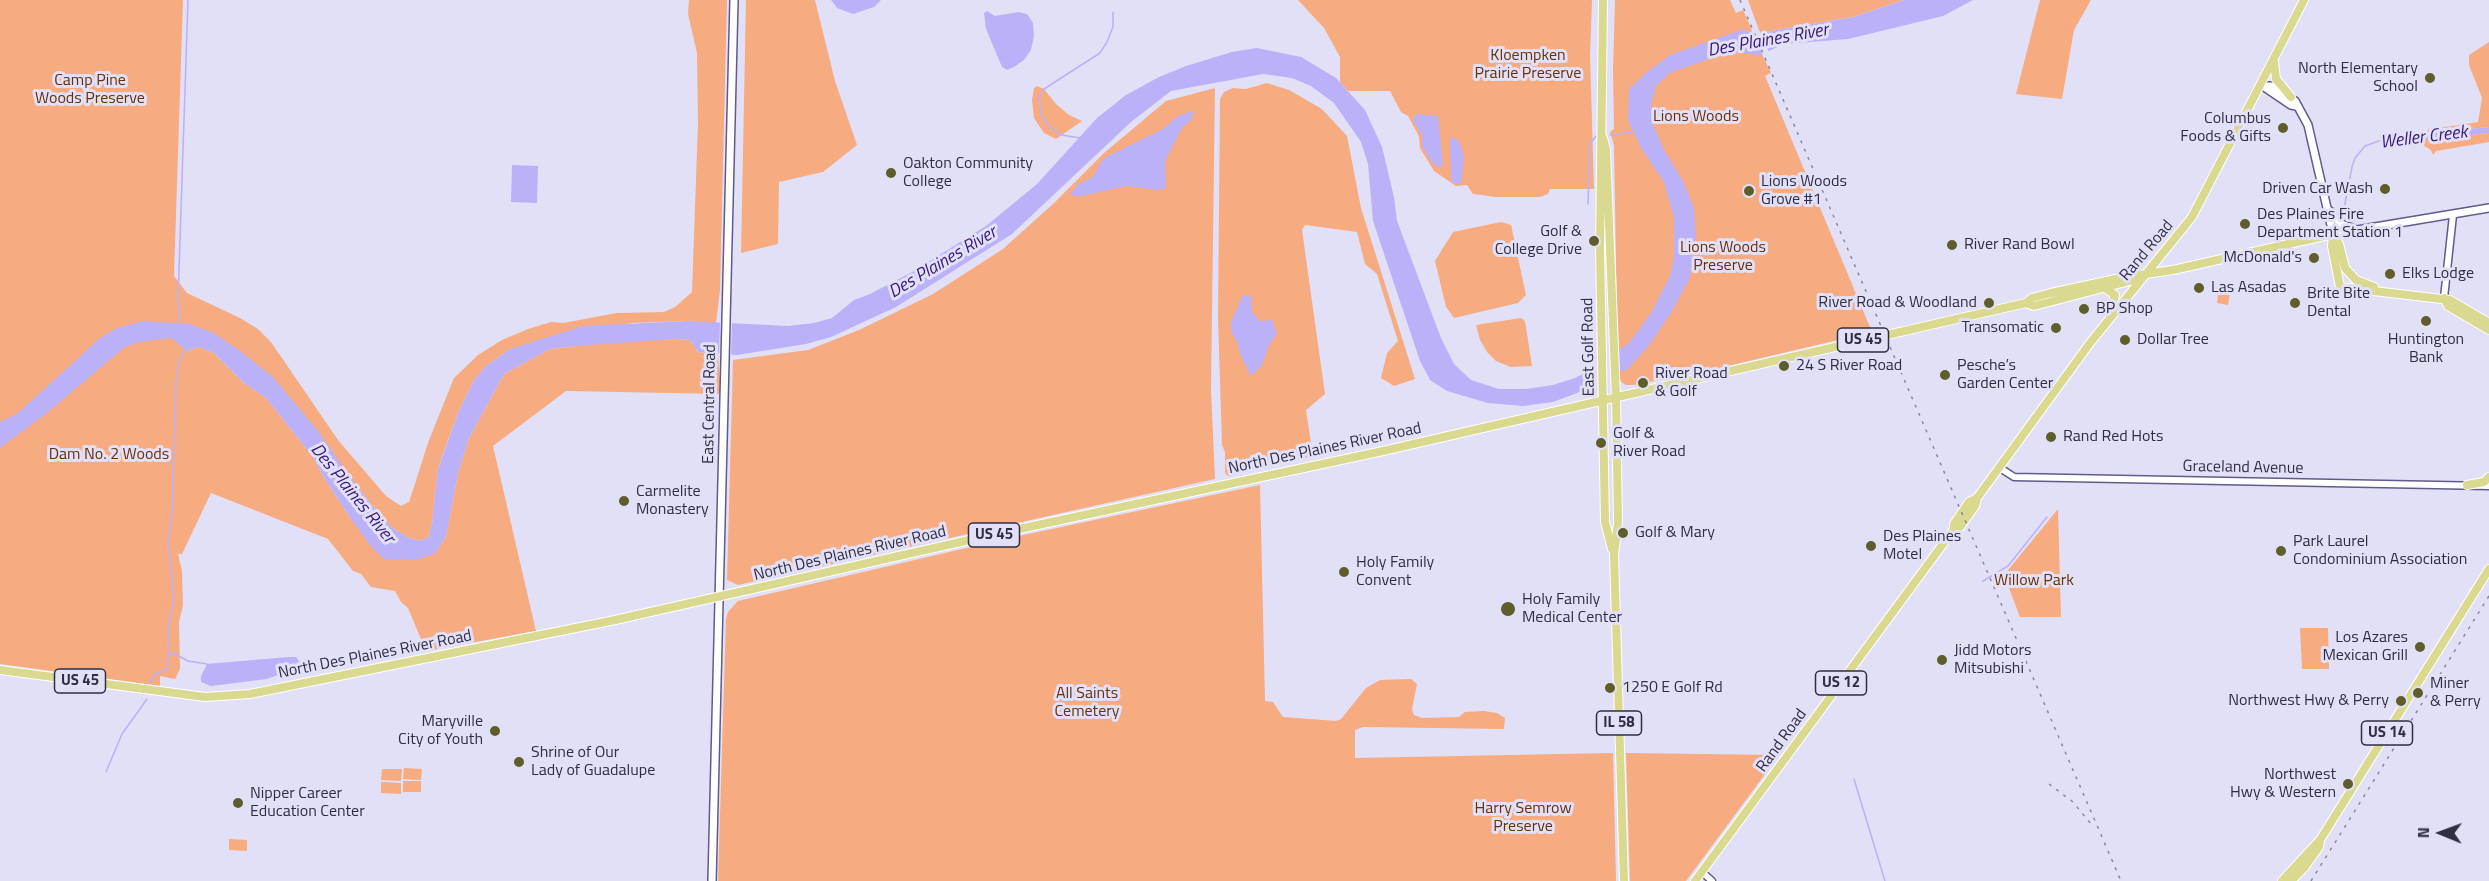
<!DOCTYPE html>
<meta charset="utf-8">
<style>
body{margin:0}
#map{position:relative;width:2489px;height:881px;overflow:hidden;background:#e2e0f7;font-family:"Titillium Web",sans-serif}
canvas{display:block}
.north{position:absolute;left:2411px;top:803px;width:60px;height:60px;-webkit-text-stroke:4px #e2e0f7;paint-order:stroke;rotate:271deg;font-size:16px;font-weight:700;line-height:24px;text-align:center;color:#312e44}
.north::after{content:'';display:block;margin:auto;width:21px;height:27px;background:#312e44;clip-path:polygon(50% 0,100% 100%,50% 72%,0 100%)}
</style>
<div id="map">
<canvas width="2489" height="881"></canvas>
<div class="north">N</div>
</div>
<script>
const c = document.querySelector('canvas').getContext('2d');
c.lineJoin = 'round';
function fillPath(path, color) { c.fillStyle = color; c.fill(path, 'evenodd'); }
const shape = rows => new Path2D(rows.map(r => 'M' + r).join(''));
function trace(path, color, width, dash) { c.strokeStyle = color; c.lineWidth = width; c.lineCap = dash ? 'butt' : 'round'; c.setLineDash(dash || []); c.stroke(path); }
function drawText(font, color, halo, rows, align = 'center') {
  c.font = font + ' "Titillium Web",sans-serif'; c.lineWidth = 6; c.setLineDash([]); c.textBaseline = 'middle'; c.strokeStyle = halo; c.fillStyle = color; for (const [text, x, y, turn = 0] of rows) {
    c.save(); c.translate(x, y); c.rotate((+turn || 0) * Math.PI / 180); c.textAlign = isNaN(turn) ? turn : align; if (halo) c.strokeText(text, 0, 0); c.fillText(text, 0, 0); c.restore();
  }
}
fillPath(shape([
 [0,0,183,0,174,276,187,293,240,318,258,329,271,342,338,440,386,496,401,506,409,502,429,440,454,378,478,355,502,340,528,329,551,322,563,323,617,313,664,312,675,307,692,292,698,123,697,53,688,14,689,0,727,0,720,290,716,323,687,321,632,323,510,349,485,367,474,380,458,413,444,451,438,469,432,524,428,538,418,541,407,537,390,526,358,488,212,332,187,351,199,347,214,353,244,383,266,398,313,457,323,476,351,519,436,553,446,536,458,473,469,438,504,374,550,349,608,342,675,339,690,340,698,352,718,354,721,394,566,391,493,446,536,631,426,651,408,608,401,602,395,591,371,587,361,574,353,571,328,539,211,493,182,554,178,554,182,571,183,605,179,622,180,669,175,679,160,676,160,686,0,664],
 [746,0,815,0,835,81,857,145,823,172,779,182,778,244,741,253],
 [1298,0,1592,0,1590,55,1594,189,1550,189,1548,194,1540,197,1496,197,1473,194,1467,185,1456,186,1434,171,1420,148,1419,136,1408,116,1401,112,1390,91,1348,91,1340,82,1340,57,1324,28],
 [1615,0,1730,0,1736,13,1743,10,1753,32,1741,30,1679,68,1733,52,1762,54,1771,73,1765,76,1872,332,1715,369,1634,385,1626,385,1621,382,1618,373,1614,145,1610,132,1614,129,1613,70],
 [1748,0,1904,0,1853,17,1760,33],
 [2040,0,2091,0,2074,30,2062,99,2016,94],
 [2489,42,2489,127,2421,134,2420,131,2478,122,2482,98,2469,65,2469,55],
 [1267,83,1289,90,1322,109,1347,136,1361,208,1415,379,1394,386,1381,378,1387,353,1398,341,1377,274,1365,264,1357,232,1305,225,1302,230,1325,394,1306,410,1313,456,1228,476,1225,473,1225,452,1222,445,1218,318,1220,99,1224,92,1233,88,1246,89],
 [1037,86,1044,89,1056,104,1069,115,1082,121,1056,139,1044,133,1034,118,1032,100,1034,88],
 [1215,88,1211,389,1215,479,738,585,727,580,733,360,808,350,859,330,933,294,1003,249,1054,203,1104,153,1166,101],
 [2489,133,2489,142,2436,151,2433,155,2431,150,2421,144,2420,140],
 [1501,222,1511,225,1526,295,1518,303,1454,318,1446,307,1435,261,1453,232],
 [2219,285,2231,286,2228,305,2217,303],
 [1521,318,1525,321,1532,366,1511,367,1496,361,1487,352,1480,340,1476,325],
 [1260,485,1265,701,1273,702,1283,717,1336,721,1341,719,1366,688,1380,680,1411,679,1417,684,1412,709,1414,715,1422,718,1459,717,1465,712,1484,711,1497,713,1505,718,1504,729,1363,727,1355,730,1355,758,1613,753,1616,881,718,881,726,619,728,612,738,601,1014,537],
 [2058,509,2061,617,2020,617,2004,575],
 [2300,628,2328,628,2329,669,2302,669],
 [1626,753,1775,755,1777,758,1686,881,1630,881],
 [404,768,422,769,421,780,403,779],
 [382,769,402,769,401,781,381,780],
 [403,781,421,781,421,792,403,792],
 [381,782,401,783,401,794,381,793],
 [229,839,247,840,247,851,229,850]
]), '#f7ab81');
fillPath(shape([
 [831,0,881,0,874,7,853,14,837,8],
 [1904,0,1973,0,1943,16,1848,39,1784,44,1760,55,1733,52,1717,56,1670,73,1656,86,1651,105,1653,124,1664,150,1683,181,1694,208,1696,240,1690,278,1672,311,1650,344,1627,370,1619,371,1585,390,1553,402,1523,406,1488,403,1447,391,1430,380,1420,361,1373,221,1368,164,1361,142,1334,103,1311,86,1292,78,1263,74,1171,91,1131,122,1012,234,896,307,831,337,806,344,737,355,698,352,690,340,675,339,575,346,550,349,504,374,469,438,458,473,446,536,436,553,416,560,384,559,370,545,351,519,323,476,313,457,266,398,244,383,214,353,199,347,187,351,171,338,139,342,125,347,47,413,0,448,0,422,18,413,100,338,117,328,143,321,189,324,212,332,239,350,273,377,318,431,358,488,390,526,407,537,418,541,428,538,432,524,438,469,458,413,474,380,485,367,510,349,583,326,687,321,788,326,814,323,832,318,854,300,870,294,912,272,986,226,1037,184,1097,118,1126,95,1159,77,1186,66,1232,52,1257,48,1301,57,1336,78,1365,110,1382,147,1394,197,1397,221,1441,338,1454,364,1471,380,1499,389,1526,389,1553,385,1575,378,1594,368,1629,343,1651,313,1670,276,1674,256,1674,218,1664,182,1641,148,1628,120,1629,89,1647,72,1670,55,1741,30,1760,33,1853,17],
 [987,11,995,16,1019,12,1027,14,1033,23,1034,36,1031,50,1024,60,1014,67,1007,70,1002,67,986,29,984,13],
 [1194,111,1191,120,1182,128,1165,161,1166,188,1157,190,1127,186,1077,197,1070,194,1079,184,1093,177,1101,162,1106,157,1161,130,1180,115],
 [1416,114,1438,116,1443,165,1440,167,1433,164,1422,146,1422,135,1413,121],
 [2489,127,2489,133,2428,140,2420,140,2419,137,2421,134],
 [1452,137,1459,141,1464,157,1461,184,1452,183,1451,176,1450,140],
 [512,165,538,166,537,203,511,202],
 [1243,295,1251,296,1252,312,1260,321,1272,320,1277,334,1269,345,1262,365,1251,376,1241,357,1237,342,1231,331,1231,322],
 [288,657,296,657,299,661,293,670,267,679,211,686,201,682,201,676,207,664]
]), '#bab1f9');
fillPath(shape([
 [1751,29,1759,30,1770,55,1764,57],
 [720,321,732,322,731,356,719,356],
 [1619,347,1619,372,1596,386,1596,364]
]), '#e2e0f7');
trace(shape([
 [1610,135,1633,132],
 [1080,138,1062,135,1052,129,1042,116,1039,98,1044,89,1100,53,1107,42,1113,27,1113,12],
 [1588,204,1590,144,1596,136],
 [2342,219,2352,167,2355,158,2365,146,2382,140,2420,137],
 [180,323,178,300,188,0],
 [1983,581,2008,566,2047,517],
 [169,654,175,654,188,661,207,664],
 [150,682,155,674,168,669,169,620,174,602,168,542,172,511,176,386,178,365,185,349],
 [106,772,122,734,147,699],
 [1854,779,1885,881]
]), '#bab1f9', 1.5);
const tertiary = shape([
 [2444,298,2453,215],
 [2000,468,2014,477,2489,486],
 [1702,872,1712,881]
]);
const secondary = shape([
 [2261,86,2271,86,2295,101,2308,125,2333,234,2489,208],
 [2263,86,2291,105,2296,106],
 [2330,211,2339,223,2354,229],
 [712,881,734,0]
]);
const primary = shape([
 [1603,0,1600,249,1605,522,1612,549],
 [2274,62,2276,79,2291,97],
 [1603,138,1606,149,1616,397,1618,523,1614,555,1624,881],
 [2333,234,2332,246,2340,287,2450,300,2489,323],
 [2333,234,2339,244,2345,268,2356,280,2374,287],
 [2105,288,2115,295,2110,312],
 [2444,298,2448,306,2489,330],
 [2026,303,2034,306,2137,279],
 [2467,485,2484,482,2489,477],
 [1954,529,1960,527,1975,506,1977,498],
 [0,670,205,697,250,694,615,620,1005,532,1383,451,2026,303,2032,298,2051,293,2125,277,2173,270,2333,234],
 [1695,881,1954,529,1954,524,1969,502,1977,498,2090,343,2192,217,2304,0],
 [2282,881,2319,841],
 [2291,881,2304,868,2319,847,2320,840,2489,569]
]);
trace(tertiary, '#615a8b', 9);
trace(secondary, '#615a8b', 10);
trace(primary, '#fff', 10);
trace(tertiary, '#fff', 6);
trace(secondary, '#fff', 7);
trace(primary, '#d9d990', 8);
trace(shape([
 [1740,0,2121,881],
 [2049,784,2073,802,2091,824],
 [2311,881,2489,596]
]), '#8a879e', 1.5, [3, 6]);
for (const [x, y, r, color] of [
 [2430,78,6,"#5d5e2b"],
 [2283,128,6,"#5d5e2b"],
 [891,173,6,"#5d5e2b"],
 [2385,189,6,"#5d5e2b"],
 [1749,191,6,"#5d5e2b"],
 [2245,224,6,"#5d5e2b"],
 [1594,241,6,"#5d5e2b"],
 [1952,245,6,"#5d5e2b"],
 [2314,258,6,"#5d5e2b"],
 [2390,274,6,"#5d5e2b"],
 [2199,288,6,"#5d5e2b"],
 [1989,303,6,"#5d5e2b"],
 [2295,303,6,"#5d5e2b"],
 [2084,309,6,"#5d5e2b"],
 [2426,321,6,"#5d5e2b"],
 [2056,328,6,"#5d5e2b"],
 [2125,340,6,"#5d5e2b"],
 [1784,366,6,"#5d5e2b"],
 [1945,375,6,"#5d5e2b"],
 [1643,383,6,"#5d5e2b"],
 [2051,437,6,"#5d5e2b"],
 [1601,443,6,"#5d5e2b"],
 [624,501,6,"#5d5e2b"],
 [1623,533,6,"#5d5e2b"],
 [1871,546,6,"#5d5e2b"],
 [2281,551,6,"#5d5e2b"],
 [1344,572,6,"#5d5e2b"],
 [1508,609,8,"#5d5e2b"],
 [2420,647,6,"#5d5e2b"],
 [1942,660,6,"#5d5e2b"],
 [1610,688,6,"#5d5e2b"],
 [2418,693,6,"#5d5e2b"],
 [2401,701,6,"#5d5e2b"],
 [495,731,6,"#5d5e2b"],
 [519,762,6,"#5d5e2b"],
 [2348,784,6,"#5d5e2b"],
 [238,803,6,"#5d5e2b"]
]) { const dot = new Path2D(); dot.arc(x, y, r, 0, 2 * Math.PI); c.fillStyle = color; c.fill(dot); trace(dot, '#e2e0f7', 2); }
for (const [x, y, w] of [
 [1863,340,51],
 [994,535,51],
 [80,681,51],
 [1841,683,51],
 [1619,723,45],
 [2387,733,51]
]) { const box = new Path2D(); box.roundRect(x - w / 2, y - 12, w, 24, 4.5); c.fillStyle = '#e2e0f7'; c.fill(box); trace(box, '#312e44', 1.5); }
drawText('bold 15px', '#312e44', null, [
 ["US 45",1863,340],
 ["US 45",994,535],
 ["US 45",80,681],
 ["US 12",1841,683],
 ["IL 58",1619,723],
 ["US 14",2387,733]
]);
drawText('16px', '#683009', '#e2e0f7', [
 ["Kloempken",1528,56],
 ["Prairie Preserve",1528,74],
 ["Camp Pine",90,81],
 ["Woods Preserve",90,99],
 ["Lions Woods",1696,117],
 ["Lions Woods",1723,248],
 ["Preserve",1723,266],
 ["Dam No. 2 Woods",109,455],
 ["Willow Park",2034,581],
 ["All Saints",1087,694],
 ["Cemetery",1087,712],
 ["Harry Semrow",1523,809],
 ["Preserve",1523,827]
]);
drawText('16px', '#312e44', '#e2e0f7', [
 ["North Elementary",2418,69,"right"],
 ["School",2418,87,"right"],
 ["Columbus",2271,119,"right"],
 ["Foods & Gifts",2271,137,"right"],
 ["Oakton Community",903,164],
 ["College",903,182],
 ["Lions Woods",1761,182],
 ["Grove #1",1761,200],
 ["Driven Car Wash",2373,189,"right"],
 ["Des Plaines Fire",2257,215],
 ["Department Station 1",2257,233],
 ["Golf &",1582,232,"right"],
 ["College Drive",1582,250,"right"],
 ["River Rand Bowl",1964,245],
 ["McDonald's",2302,258,"right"],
 ["Elks Lodge",2402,274],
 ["Las Asadas",2211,288],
 ["Brite Bite",2307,294],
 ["Dental",2307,312],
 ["River Road & Woodland",1977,303,"right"],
 ["BP Shop",2096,309],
 ["Transomatic",2044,328,"right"],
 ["Dollar Tree",2137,340],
 ["Huntington",2426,340,"center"],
 ["Bank",2426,358,"center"],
 ["24 S River Road",1796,366],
 ["Pesche’s",1957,366],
 ["Garden Center",1957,384],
 ["River Road",1655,374],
 ["& Golf",1655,392],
 ["Golf &",1613,434],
 ["River Road",1613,452],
 ["Rand Red Hots",2063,437],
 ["Carmelite",636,492],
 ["Monastery",636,510],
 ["Golf & Mary",1635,533],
 ["Des Plaines",1883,537],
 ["Motel",1883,555],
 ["Park Laurel",2293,542],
 ["Condominium Association",2293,560],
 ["Holy Family",1356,563],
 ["Convent",1356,581],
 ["Holy Family",1522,600],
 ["Medical Center",1522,618],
 ["Los Azares",2408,638,"right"],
 ["Mexican Grill",2408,656,"right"],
 ["Jidd Motors",1954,651],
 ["Mitsubishi",1954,669],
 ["Miner",2430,684],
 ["& Perry",2430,702],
 ["1250 E Golf Rd",1622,688],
 ["Northwest Hwy & Perry",2389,701,"right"],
 ["Maryville",483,722,"right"],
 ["City of Youth",483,740,"right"],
 ["Shrine of Our",531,753],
 ["Lady of Guadalupe",531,771],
 ["Northwest",2336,775,"right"],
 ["Hwy & Western",2336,793,"right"],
 ["Nipper Career",250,794],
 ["Education Center",250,812]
], 'left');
drawText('16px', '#312e44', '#e2e0f7', [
 ["Rand Road",2147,251,-50],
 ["East Golf Road",1589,347,-91],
 ["East Central Road",710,404,-89],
 ["North Des Plaines River Road",1325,449,-12],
 ["Graceland Avenue",2243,468,1],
 ["North Des Plaines River Road",850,554,-13],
 ["North Des Plaines River Road",375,655,-11],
 ["Rand Road",1782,741,-54]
]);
drawText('italic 18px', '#37167b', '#e2e0f7', [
 ["Des Plaines River",1768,41,-10],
 ["Weller Creek",2424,138,-7],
 ["Des Plaines River",943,263,-31],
 ["Des Plaines River",352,494,51]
]);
</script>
